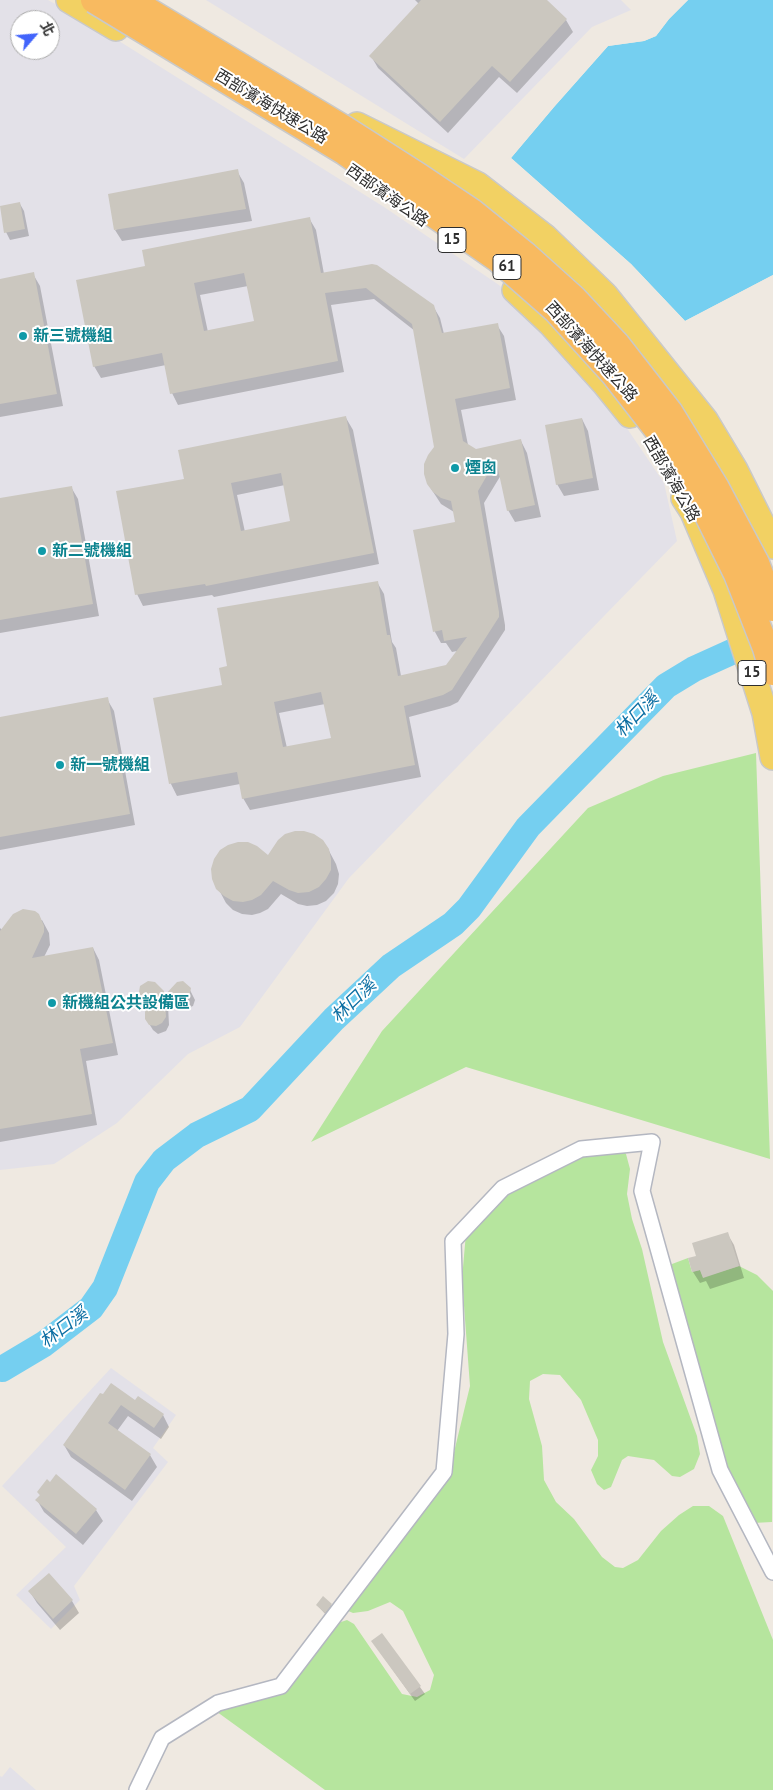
<!DOCTYPE html>
<meta charset="utf-8">
<style>
body{margin:0}
#map{position:relative;width:773px;height:1790px;overflow:hidden;background:#efe9e1;font-family:"PT Sans","Noto Sans TC",sans-serif}
canvas{display:block}
.north{position:absolute;left:10px;top:10px;width:50px;height:50px;box-sizing:border-box;background:#fff;border:1px solid #ababab;border-radius:50%;rotate:63deg;font-size:14px;font-weight:700;line-height:20px;text-align:center;color:#2e2e2e}
.north::after{content:'';display:block;margin:auto;width:18px;height:22px;background:#4264fb;clip-path:polygon(50% 0,100% 100%,50% 72%,0 100%)}
</style>
<div id="map">
<canvas width="773" height="1790"></canvas>
<div class="north">北</div>
</div>
<script>
const c = document.querySelector('canvas').getContext('2d');
c.lineJoin = 'round';
function fillPath(path, color) { c.fillStyle = color; c.fill(path, 'evenodd'); }
const shape = rows => new Path2D(rows.map(r => 'M' + r).join(''));
function trace(path, color, width, dash) { c.strokeStyle = color; c.lineWidth = width; c.lineCap = dash ? 'butt' : 'round'; c.setLineDash(dash || []); c.stroke(path); }
function drawText(font, color, halo, rows, align = 'center') {
  c.font = font + ' "PT Sans","Noto Sans TC",sans-serif'; c.lineWidth = 4; c.setLineDash([]); c.textBaseline = 'middle'; c.strokeStyle = halo; c.fillStyle = color; for (const [text, x, y, turn = 0] of rows) {
    c.save(); c.translate(x, y); c.rotate((+turn || 0) * Math.PI / 180); c.textAlign = isNaN(turn) ? turn : align; if (halo) c.strokeText(text, 0, 0); c.fillText(text, 0, 0); c.restore();
  }
}
fillPath(shape([
 [0,0,48,0,95,26,384,207,499,285,599,387,664,483,677,541,349,878,240,1027,188,1054,117,1123,54,1164,0,1170],
 [20,20,50,20,50,50,20,50],
 [206,0,621,0,631,10,592,27,464,159],
 [111,1368,176,1415,153,1448,168,1462,74,1586,80,1600,51,1629,16,1595,66,1547,2,1486],
 [10,1767,36,1790,0,1790,0,1776,2,1777]
]), '#e3e1e8');
fillPath(shape([
 [756,753,770,1159,466,1067,311,1142,382,1031,588,808,663,776],
 [621,1148,626,1154,630,1169,627,1194,632,1219,642,1249,663,1342,697,1436,700,1454,694,1469,680,1477,672,1476,654,1460,628,1456,622,1460,611,1487,604,1490,597,1484,591,1470,598,1456,598,1440,581,1400,560,1375,543,1374,530,1381,529,1399,542,1446,544,1480,556,1502,574,1519,602,1557,615,1567,623,1568,638,1560,661,1531,679,1515,693,1506,709,1506,723,1516,773,1640,773,1790,325,1790,213,1709,280,1682,332,1625,347,1620,354,1624,402,1694,417,1697,430,1690,434,1675,403,1611,390,1602,368,1611,353,1613,346,1610,414,1514,442,1488,449,1473,470,1386,462,1279,466,1233,492,1204,570,1156],
 [688,1258,692,1272,700,1270,703,1277,739,1266,757,1275,773,1291,772,1522,753,1523,729,1487,668,1269,672,1264]
]), '#b6e59e');
fillPath(shape([
 [688,0,773,0,773,275,685,321,631,264,511,158,554,107,608,46,644,41,656,36,669,19]
]), '#75cff0');
fillPath(shape([
 [684,0,688,0,669,19,656,36,644,41,608,46,554,107,511,158,631,264,685,321,773,275,773,278,685,324,629,266,508,158,552,106,607,44,643,38,654,34,667,18]
]), '#efe9e1');
fillPath(shape([
 [415,0,545,0,566,20,573,32,517,93,499,77,448,133,378,68,371,56,419,4],
 [237,171,244,183,252,221,122,241,115,230],
 [20,204,24,211,29,236,10,240,6,232],
 [309,218,316,230,324,274,433,306,440,318,444,334,497,325,504,336,516,400,461,410,468,445,476,450,521,441,527,453,541,517,515,522,508,510,501,475,484,503,505,625,505,630,458,702,450,706,409,717,421,777,250,810,243,798,240,784,177,796,171,784,154,699,223,686,229,667,377,582,384,594,392,642,396,648,401,676,447,666,457,651,452,652,446,643,441,643,435,632,414,531,457,523,454,512,441,504,428,484,436,447,415,331,374,299,331,305,344,372,178,405,172,393,166,365,101,378,94,366,146,267],
 [248,286,255,322,208,332,200,295],
 [325,704,332,739,287,748,279,713],
 [33,274,40,286,63,406,0,417,0,280],
 [346,418,353,430,379,564,214,597,212,595,143,606,137,594,186,480],
 [285,485,292,522,245,532,237,495],
 [582,419,588,431,599,490,564,496,557,484],
 [71,487,78,499,99,616,0,633,0,499],
 [107,699,114,711,135,825,0,850,0,718],
 [328,849,336,864,339,874,338,884,334,893,326,901,317,905,307,906,298,904,281,894,268,909,260,913,252,915,242,914,233,910,226,903,218,888,268,857],
 [42,920,49,933,50,945,44,957,93,948,99,960,118,1055,86,1061,97,1125,0,1142,0,928,2,930],
 [188,986,195,1000,193,1006,185,1009,168,1005,169,1025,166,1031,158,1034,153,1030,148,1022,150,1006,142,995,163,992,166,996],
 [727,1233,734,1245,744,1278,710,1289,706,1281,700,1283,693,1272,698,1256],
 [101,1394,163,1415,169,1427,161,1439,128,1416,117,1431,150,1455,157,1467,132,1501,71,1457,64,1445],
 [38,1492,96,1510,103,1521,83,1545,44,1512,37,1500,41,1496],
 [48,1575,72,1601,79,1613,60,1630,37,1603,30,1592],
 [317,1605,331,1605,333,1608,327,1616],
 [382,1634,425,1694,415,1701,372,1641]
]), '#0003');
trace(shape([
 [2,1369,44,1344,91,1308,105,1288,147,1182,164,1160,197,1135,250,1109,334,1019,391,966,453,924,469,908,528,827,666,686,694,669,736,650]
]), '#75cff0', 26);
fillPath(shape([
 [421,0,547,0,567,19,510,82,492,66,440,122,369,56],
 [238,169,246,209,114,230,108,194],
 [20,202,25,229,4,233,0,206],
 [310,217,321,273,372,264,377,265,434,305,442,333,498,323,510,388,455,399,463,441,476,449,521,439,535,505,507,511,496,460,478,491,499,612,499,617,452,690,443,695,404,706,415,765,242,799,237,772,169,784,153,698,222,685,219,668,227,666,217,608,378,581,387,635,390,635,398,676,446,665,467,637,444,641,442,630,433,632,413,530,455,522,451,501,441,498,433,492,427,484,424,474,424,464,428,455,434,447,412,324,366,288,325,293,338,361,170,394,162,353,93,367,76,280,145,266,142,250],
 [244,273,254,321,204,331,194,283],
 [321,692,331,738,283,747,274,702],
 [34,272,57,394,0,404,0,279],
 [346,416,374,553,206,586,205,584,135,595,116,491,184,479,178,450],
 [281,473,290,521,241,531,231,483],
 [582,418,593,478,556,485,545,425],
 [72,486,93,604,0,620,0,498],
 [108,697,130,814,0,837,0,717],
 [295,831,304,831,314,834,323,840,329,849,331,859,331,870,326,879,319,887,309,892,298,893,289,890,273,881,261,895,252,900,243,902,233,901,224,896,216,889,212,879,211,869,214,859,220,850,228,845,238,842,248,842,257,846,268,855,278,840,285,834],
 [23,909,35,911,39,914,44,926,44,932,32,958,93,947,113,1043,80,1049,92,1114,0,1129,0,931,13,914],
 [148,981,155,982,164,991,164,996,177,982,183,981,191,988,189,998,183,1002,165,998,166,1017,162,1023,156,1026,149,1025,145,1019,145,1012,149,1003,142,998,139,992,140,986],
 [728,1232,739,1266,703,1278,700,1270,692,1272,688,1258,696,1256,692,1243],
 [111,1383,135,1400,138,1396,164,1414,154,1428,121,1405,108,1423,151,1454,125,1490,63,1445,100,1393,103,1394],
 [56,1474,97,1509,76,1534,35,1500,40,1495,37,1492,47,1479,50,1482],
 [49,1573,73,1600,53,1619,28,1591],
 [323,1596,332,1604,325,1613,316,1605],
 [382,1633,421,1686,410,1694,371,1641]
]), '#cbc7bf');
const minor = shape([
 [137,1790,162,1738,218,1703,281,1686,444,1472,456,1334,453,1241,503,1188,581,1149,652,1142,642,1191,720,1470,773,1572]
]);
const primary = shape([
 [69,0,116,28],
 [357,125,478,185,545,237,605,295,705,420,735,470,773,546],
 [515,290,550,323,605,384,630,415],
 [684,498,693,512,726,590,765,713,773,757]
]);
trace(minor, '#b4b7c1', 18);
trace(primary, '#c9c9c9', 28);
trace(minor, '#fff', 15);
trace(primary, '#f2d163', 25);
const trunkBridge = shape([
 [94,0,345,152,498,259,556,310,614,374,660,433,701,501,737,574,766,648,773,672],
 [130,0,346,130,418,176,472,212,524,254,573,298,617,345,670,413,716,488,756,563,773,608]
]);
trace(trunkBridge, '#c9c9c9', 29, []);
trace(trunkBridge, '#f8ba60', 26);
for (const [x, y, r, color] of [
 [23,336,5,"#0f9aa8"],
 [455,468,5,"#0f9aa8"],
 [42,551,5,"#0f9aa8"],
 [60,765,5,"#0f9aa8"],
 [52,1003,5,"#0f9aa8"]
]) { const dot = new Path2D(); dot.arc(x, y, r, 0, 2 * Math.PI); c.fillStyle = color; c.fill(dot); trace(dot, '#fff', 2); }
for (const [x, y, w] of [
 [452,240,28],
 [507,267,28],
 [752,673,28]
]) { const box = new Path2D(); box.roundRect(x - w / 2, y - 12.5, w, 25, 4); c.fillStyle = '#fff'; c.fill(box); trace(box, '#2e2e2e', 1); }
drawText('bold 15px', '#2e2e2e', null, [
 ["15",452,240],
 ["61",507,267],
 ["15",752,673]
]);
drawText('16px', '#2e2e2e', '#fff', [
 ["西部濱海快速公路",271,107,31],
 ["西部濱海公路",387,196,35],
 ["西部濱海快速公路",591,352,48],
 ["西部濱海公路",671,479,60]
]);
drawText('bold 16px', '#0d838f', '#fff', [
 ["新三號機組",33,336],
 ["煙囪",465,468],
 ["新二號機組",52,551],
 ["新一號機組",70,765],
 ["新機組公共設備區",62,1003]
], 'left');
drawText('italic 18px', '#0d6fa3', '#fff', [
 ["林口溪",637,715,-46],
 ["林口溪",354,1001,-44],
 ["林口溪",64,1328,-37]
]);
</script>
